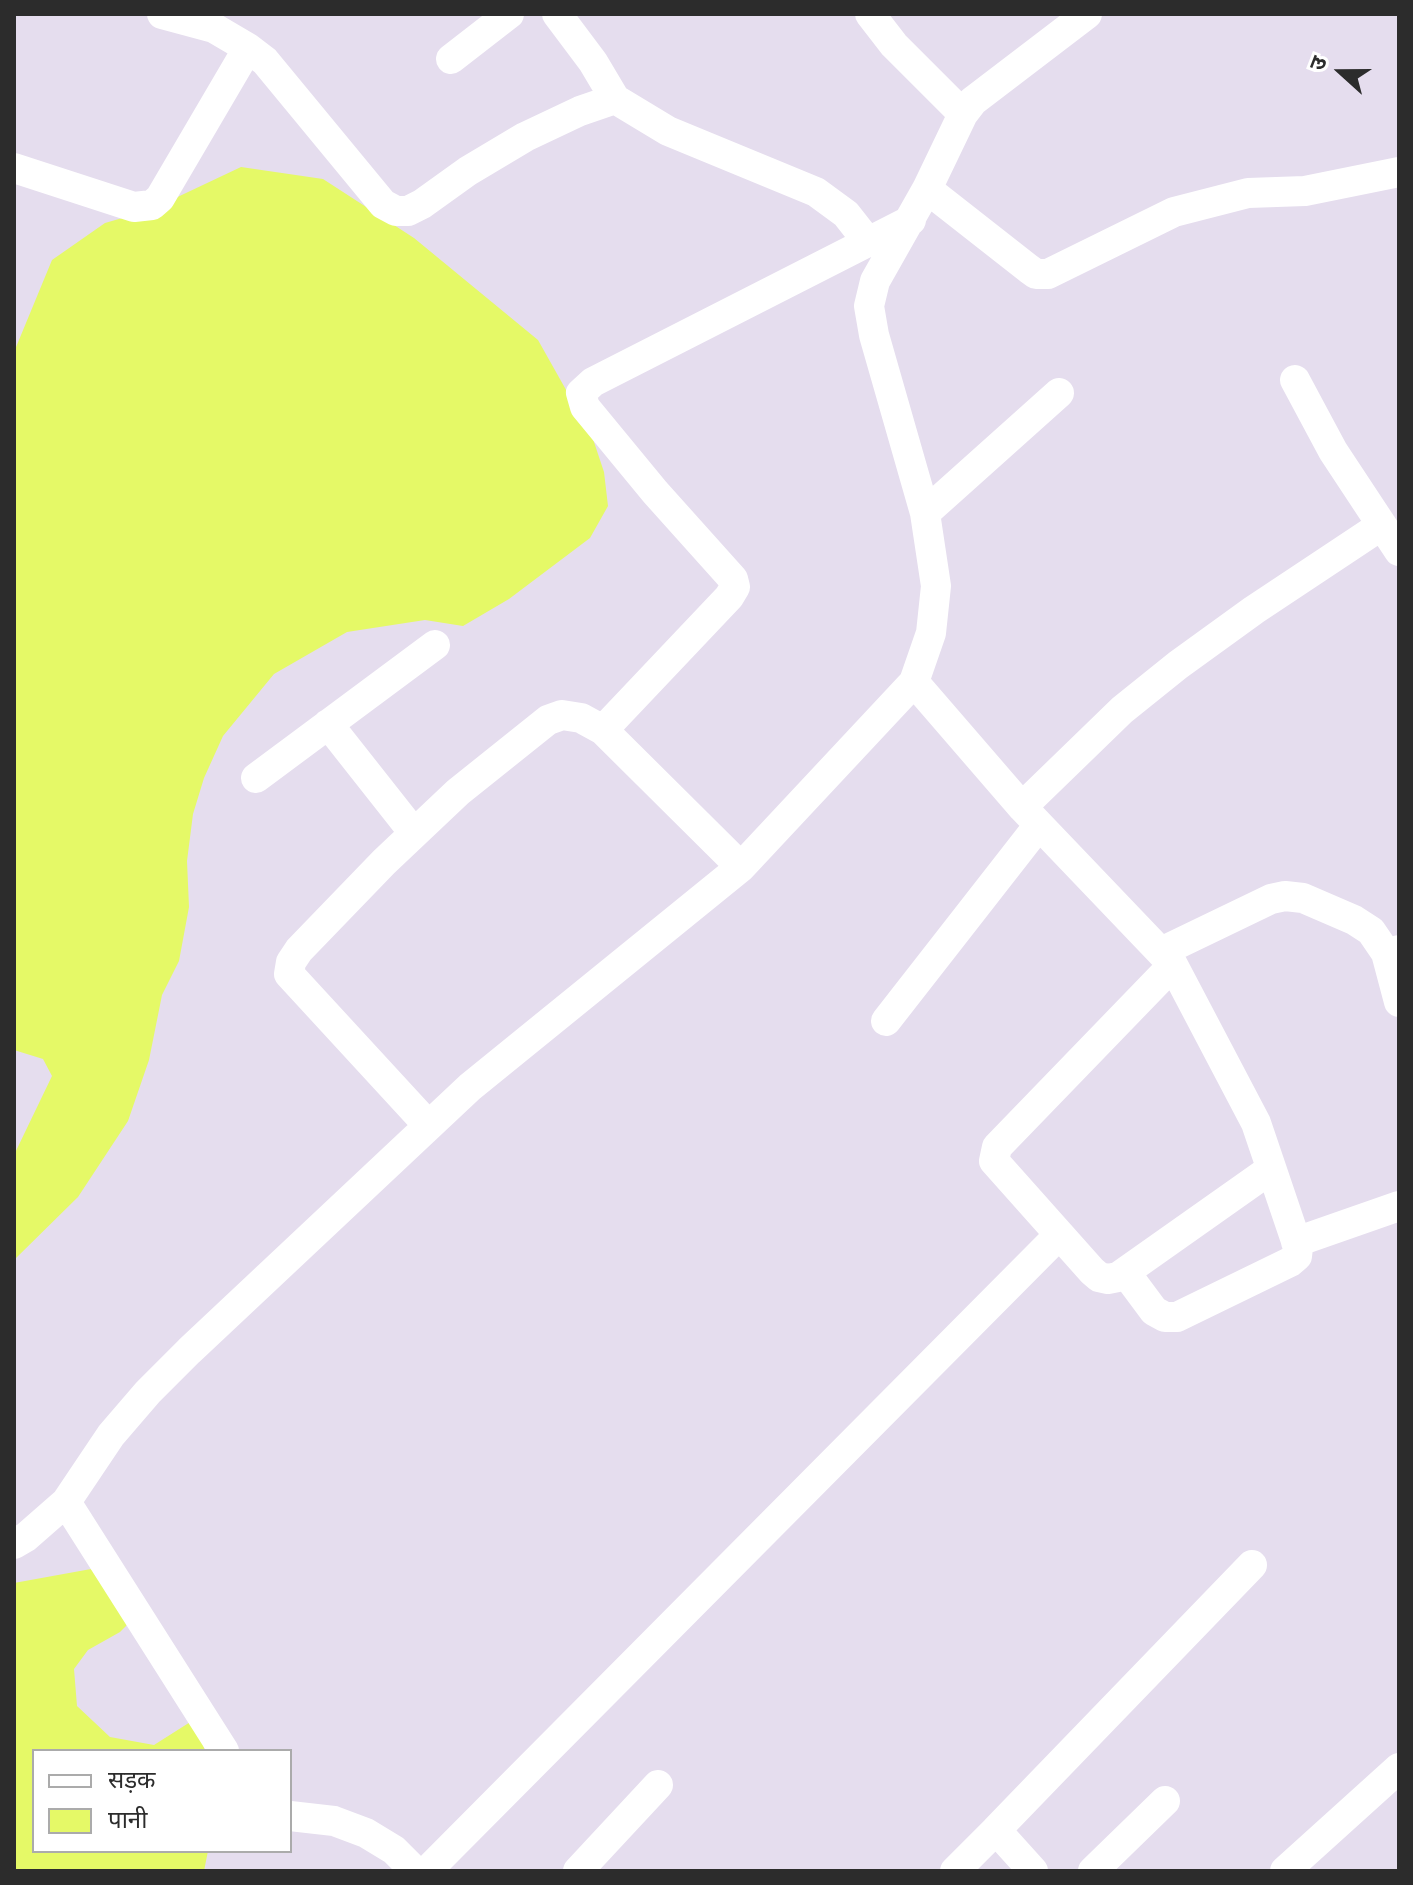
<!DOCTYPE html>
<meta charset="utf-8">
<style>
body{margin:0}
#map{position:relative;width:1413px;height:1885px;overflow:hidden;background:#e5ddee;font-family:Montserrat,"Noto Sans Devanagari",sans-serif}
canvas{display:block}
.frame{position:absolute;inset:0;border:16px solid #2c2c2c;pointer-events:none}
.legend{position:absolute;left:32px;top:1749px;width:260px;height:104px;box-sizing:border-box;background:#fff;border:2px solid #ababab;margin:0;padding:10px 14px;list-style:none;font-size:24px;color:#2c2c2c}
.legend li{display:flex;align-items:center;gap:16px;height:40px}
.legend b{width:40px;border:2px solid #ababab}
.north{position:absolute;left:1301px;top:32px;width:80px;height:80px;-webkit-text-stroke:6px #fff;paint-order:stroke;rotate:291deg;font-size:22px;font-weight:700;line-height:32px;text-align:center;color:#2c2c2c}
.north::after{content:'';display:block;margin:auto;width:28px;height:36px;background:#2c2c2c;clip-path:polygon(50% 0,100% 100%,50% 72%,0 100%)}
</style>
<div id="map">
<canvas width="1413" height="1885"></canvas>
<div class="frame"></div>
<ul class="legend">
<li><b style="height:10px;background:#fff"></b>सड़क</li>
<li><b style="height:22px;background:#e5f967"></b>पानी</li>
</ul>
<div class="north">उ</div>
</div>
<script>
const c = document.querySelector('canvas').getContext('2d');
c.lineJoin = 'round';
function fillPath(path, color) { c.fillStyle = color; c.fill(path, 'evenodd'); }
const shape = rows => new Path2D(rows.map(r => 'M' + r).join(''));
function trace(path, color, width, dash) { c.strokeStyle = color; c.lineWidth = width; c.lineCap = dash ? 'butt' : 'round'; c.setLineDash(dash || []); c.stroke(path); }
fillPath(shape([
 [241,167,323,179,414,238,538,340,592,436,604,472,608,506,590,538,509,599,463,626,425,620,347,632,274,674,223,736,204,778,193,814,187,861,189,907,179,961,162,995,149,1060,128,1121,78,1197,14,1260,14,1155,52,1076,43,1059,14,1050,14,352,52,260,105,223,150,210],
 [91,1569,136,1616,120,1632,88,1650,74,1669,77,1706,110,1737,154,1745,195,1719,205,1751,34,1751,34,1851,208,1851,204,1871,14,1871,14,1583]
]), '#e5f967');
trace(shape([
 [162,14,214,28,248,48,265,61,383,204,396,211,408,211,422,204,468,171,525,137,580,111,615,99],
 [557,14,593,62,615,99,668,131,816,192,846,214,868,242],
 [870,14,894,45,963,114],
 [451,59,509,14],
 [14,168,134,207,152,205,160,198,248,48],
 [927,189,1029,269,1036,274,1048,274,1174,212,1248,193,1305,191,1399,172],
 [1295,380,1333,451,1399,551],
 [925,513,1059,393],
 [914,682,1022,807,1173,965,1256,1123,1298,1247,1297,1256,1290,1262,1177,1317,1165,1317,1154,1311,1125,1272],
 [328,724,414,833],
 [603,730,729,597,735,587,733,579,655,492,585,407,581,393,593,382,911,220],
 [256,778,435,645],
 [1022,807,1122,710,1178,665,1254,610,1382,525],
 [1399,950,1386,953,1399,1002],
 [1161,952,1271,899,1285,896,1303,898,1354,920,1371,931,1386,953],
 [1173,965,997,1147,994,1161,1092,1271,1099,1277,1108,1279,1118,1277,1271,1169],
 [886,1021,1039,825],
 [428,1125,289,974,291,962,299,950,384,862,458,792,548,720,562,715,581,718,603,730,741,867],
 [1296,1242,1399,1206],
 [66,1502,224,1751],
 [14,1544,26,1537,66,1502,111,1435,148,1392,189,1351,470,1087,741,867,914,682,931,633,936,586,925,513,874,335,869,306,875,281,927,189,963,114,973,101,1087,14],
 [290,1816,334,1821,366,1833,394,1850,415,1871],
 [427,1871,1059,1235],
 [578,1871,658,1785],
 [955,1871,996,1830],
 [1033,1871,996,1830,1252,1565],
 [1093,1871,1165,1801],
 [1285,1871,1399,1768]
]), '#fff', 30);
</script>
